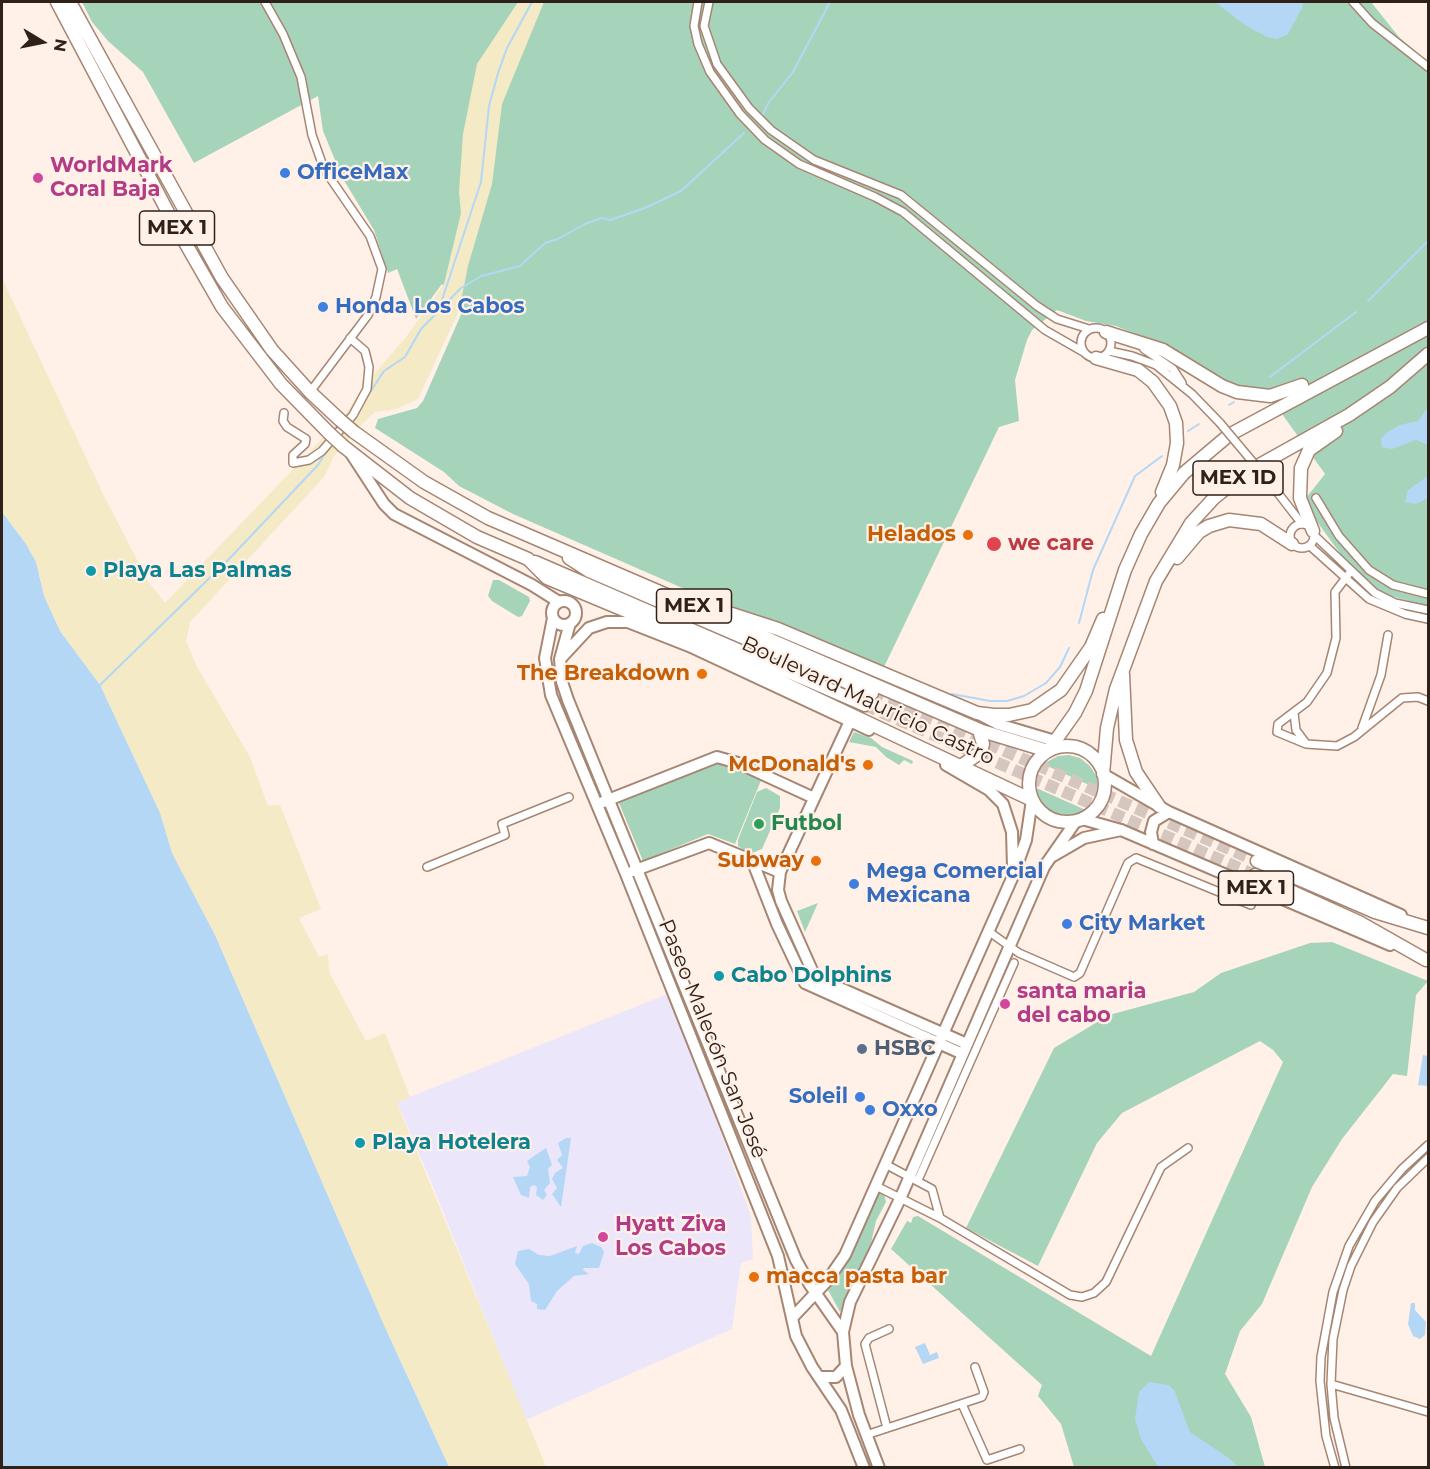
<!DOCTYPE html>
<meta charset="utf-8">
<style>
body{margin:0}
#map{position:relative;width:1430px;height:1469px;overflow:hidden;background:#fff0e8;font-family:Montserrat,sans-serif}
canvas{display:block}
.frame{position:absolute;inset:0;border:3px solid #2e2119;pointer-events:none}
.north{position:absolute;left:12px;top:12px;width:60px;height:60px;-webkit-text-stroke:4px #fff0e8;paint-order:stroke;rotate:100deg;font-size:16px;font-weight:700;line-height:24px;text-align:center;color:#2e2119}
.north::after{content:'';display:block;margin:auto;width:21px;height:27px;background:#2e2119;clip-path:polygon(50% 0,100% 100%,50% 72%,0 100%)}
</style>
<div id="map">
<canvas width="1430" height="1469"></canvas>
<div class="frame"></div>
<div class="north">N</div>
</div>
<script>
const c = document.querySelector('canvas').getContext('2d');
c.lineJoin = 'round';
function fillPath(path, color) { c.fillStyle = color; c.fill(path, 'evenodd'); }
const shape = rows => new Path2D(rows.map(r => 'M' + r).join(''));
function trace(path, color, width, dash) { c.strokeStyle = color; c.lineWidth = width; c.lineCap = dash ? 'butt' : 'round'; c.setLineDash(dash || []); c.stroke(path); }
function drawText(font, color, halo, rows, align = 'center') {
  c.font = font + ' Montserrat,sans-serif'; c.lineWidth = 4.5; c.setLineDash([]); c.textBaseline = 'middle'; c.strokeStyle = halo; c.fillStyle = color; for (const [text, x, y, turn = 0] of rows) {
    c.save(); c.translate(x, y); c.rotate((+turn || 0) * Math.PI / 180); c.textAlign = isNaN(turn) ? turn : align; if (halo) c.strokeText(text, 0, 0); c.fillText(text, 0, 0); c.restore();
  }
}
fillPath(shape([
 [670,993,751,1216,753,1259,741,1263,732,1329,526,1420,432,1184,397,1102]
]), '#ece6fb');
fillPath(shape([
 [82,2,1371,2,1399,37,1428,62,1428,606,1384,594,1358,578,1310,512,1306,498,1325,474,1267,393,1228,383,1185,356,1144,337,1116,326,1086,321,1057,310,1032,330,1027,340,1015,380,1019,421,999,427,884,667,742,614,513,514,459,486,444,472,375,428,378,419,417,408,423,401,463,310,442,284,416,319,397,269,388,273,374,230,342,177,323,131,318,96,194,163,143,72,108,41,92,22],
 [493,580,499,580,529,597,530,601,522,616,518,617,492,601,488,596],
 [854,732,871,738,882,747,913,761,912,764,904,760,899,765,886,757,876,747,849,742],
 [1069,755,1080,758,1090,766,1097,777,1098,789,1043,764,1058,756],
 [723,761,762,778,735,844,708,834,643,861,619,803],
 [1034,787,1088,811,1072,819,1053,817,1039,805],
 [766,788,780,796,780,808,762,849,750,854,738,846,738,840,757,792],
 [818,903,805,932,797,911],
 [1332,942,1428,981,1416,995,1407,1076,1393,1074,1342,1139,1312,1187,1262,1304,1240,1331,1225,1374,1251,1417,1265,1467,1074,1467,1061,1424,1038,1396,1042,1385,891,1249,907,1221,911,1223,913,1217,918,1216,1151,1356,1283,1062,1273,1050,1260,1041,1122,1113,1097,1143,1038,1266,966,1228,1054,1048,1109,1015,1194,992,1221,973,1310,943],
 [880,1193,884,1194,886,1202,876,1221,871,1243,840,1312,828,1290,840,1274,876,1195]
]), '#a6d4bb');
fillPath(shape([
 [518,2,544,2,502,104,492,184,468,266,459,311,418,399,396,409,375,412,364,422,334,456,324,477,190,622,186,641,197,667,250,757,268,806,280,805,321,909,299,918,319,957,328,954,329,972,366,1041,385,1033,410,1097,397,1103,546,1467,449,1467,383,1323,215,935,172,853,160,813,100,685,60,631,44,596,36,562,26,544,2,512,2,278,103,494,148,581,165,603,346,414,361,389,406,337,444,284,461,213,459,192,463,134,477,64]
]), '#f4eac5');
fillPath(shape([
 [1215,2,1302,2,1303,6,1288,34,1277,39,1267,37,1245,25],
 [1428,407,1428,445,1416,440,1392,449,1382,447,1381,439,1386,433,1400,425,1418,421],
 [1428,476,1428,498,1416,504,1405,502,1408,490],
 [2,512,26,544,36,562,44,596,60,631,100,685,160,813,172,853,215,935,383,1323,449,1467,2,1467],
 [1423,1055,1428,1056,1428,1086,1418,1085],
 [566,1138,571,1138,561,1207,552,1194,557,1188,552,1179,555,1173,563,1168,557,1160,562,1155,558,1143],
 [546,1148,552,1165,548,1169,550,1183,544,1190,547,1195,543,1200,536,1195,537,1187,534,1185,530,1187,529,1198,521,1195,513,1177,527,1176,530,1167,527,1161],
 [592,1243,601,1247,604,1252,599,1268,584,1268,583,1270,589,1274,574,1276,557,1291,545,1310,537,1309,537,1304,531,1301,529,1284,515,1264,518,1251,529,1249,539,1255,550,1256,577,1246,575,1253,579,1254,583,1246],
 [1411,1303,1415,1303,1415,1310,1426,1322,1425,1335,1420,1339,1413,1336,1408,1324],
 [925,1343,930,1355,937,1352,939,1358,923,1364,915,1347],
 [1149,1382,1168,1385,1174,1390,1190,1432,1230,1459,1238,1467,1158,1467,1141,1439,1135,1419,1139,1392]
]), '#b4d7f6');
trace(shape([
 [762,116,769,102,793,72,830,2],
 [1368,301,1428,241],
 [439,309,481,182,489,106,498,73,507,48,532,2],
 [1270,377,1356,312],
 [363,403,384,371,405,357,421,329,461,288,481,276,520,266,545,243,558,239,585,224,601,218,610,220,645,208,681,191,744,133],
 [1229,405,1234,402],
 [1188,431,1199,424],
 [1079,623,1093,570,1135,476,1162,456],
 [100,685,230,558,318,465,327,450],
 [952,694,990,701,1007,701,1024,696,1046,683,1060,667,1069,648]
]), '#b4d7f6', 2);
trace(shape([
 [872,693,1257,861],
 [865,705,1255,875]
]), '#d5c7bf', 12, [12, 6]);
const street = shape([
 [265,2,283,34,301,77,312,135,324,169,370,236,382,269,376,297,368,315,310,392],
 [698,2,694,26,698,44,710,72,740,114,765,140,799,164,875,197,903,212,1045,330,1085,353],
 [709,2,704,26,717,64,749,108,771,130,814,160,901,195,1037,306,1057,319,1089,329],
 [1353,2,1372,23,1428,67],
 '1081 343a15 15 0 1 1 30 0a15 15 0 1 1-30 0Z',
 [1144,349,1173,369,1182,383],
 [1109,351,1132,356,1156,365,1192,394,1220,423],
 [284,413,283,421,287,427,306,439,305,444,293,455,293,463,309,460,322,451,353,415,367,389,369,367,365,351,350,338],
 [1267,479,1302,524],
 [1316,498,1339,536,1369,570,1393,585,1428,594],
 '1290 536a12 12 0 1 1 24 0a12 12 0 1 1-24 0Z',
 [1314,535,1375,593,1395,603,1428,610],
 [1310,546,1369,599,1405,614,1428,619],
 [1351,571,1335,592,1336,638,1327,673,1307,702,1278,724,1277,732,1306,744,1337,746,1354,737,1402,698,1418,697,1428,701],
 [1294,713,1296,730,1305,742],
 [1362,728,1381,675,1388,635],
 [427,867,505,835,502,824,569,797],
 [988,931,1019,953,1074,977,1080,973,1128,863,1136,858,1251,905],
 [885,1164,932,1189,940,1218],
 [918,1180,1014,963],
 [876,1186,940,1218,1070,1295,1082,1297,1094,1293,1106,1282,1161,1167,1188,1148],
 [1331,1384,1428,1412],
 [962,1404,987,1460,1020,1449],
 [887,1428,865,1344,869,1338,889,1329],
 [866,1435,982,1397,984,1392,975,1367],
 [1335,1468,1326,1436,1320,1381,1321,1357,1333,1292,1349,1246,1375,1201,1402,1169,1428,1145],
 [1346,1468,1334,1418,1331,1384,1333,1339,1343,1290,1351,1266,1373,1222,1397,1188,1428,1158]
]);
const secondary = shape([
 [352,455,384,504,394,514,532,585,559,602],
 '552 613a12 12 0 1 1 24 0a12 12 0 1 1-24 0Z',
 [553,618,545,658,551,695,626,874,778,1256,796,1336,812,1367,841,1410,864,1468],
 [570,623,560,659,562,682,568,700,796,1260,810,1285,843,1332],
 [562,657,589,628,607,622,628,622,689,646,869,730],
 [979,714,998,724,1055,741],
 [850,721,780,872,778,890,781,901,815,977,967,1044],
 [946,765,989,790,1003,804,1012,832,1013,867],
 [603,802,717,757,738,763,814,798],
 [1053,856,1084,838,1121,830],
 [752,860,777,924,805,983,963,1054],
 [633,871,709,843,780,872],
 [792,1318,827,1281,845,1255,1013,876,1026,840,1032,800],
 [819,1377,836,1377,846,1366],
 [879,1468,859,1415,846,1366,843,1332,850,1302,900,1199,1044,867,1076,821]
]);
const primary = shape([
 [1103,774,1169,812,1401,915],
 [1082,819,1121,830,1390,945],
 [1153,844,1151,832,1154,821,1169,812]
]);
const highway = shape([
 [57,2,171,218,222,307,281,384,329,433],
 [70,2,222,278,272,350,310,392,340,420],
 [1106,332,1163,350,1222,386,1237,392,1270,396,1302,385],
 [1096,358,1138,370,1153,382,1170,406,1176,423,1177,443,1173,465,1162,492],
 [354,432,424,482,488,518,982,731,1048,751],
 [343,446,410,498,477,537,528,559,547,578,667,628,1032,800],
 [1313,531,1300,498,1301,468,1309,450,1336,431],
 [569,558,589,571,872,693],
 [1177,558,1199,532,1209,526,1229,520,1261,524,1292,544],
 [535,562,865,705],
 [704,605,778,629,977,713,994,715,1009,715,1032,710,1061,690,1091,647,1103,619],
 [1123,674,1126,740,1136,772,1159,806],
 '1029 784a38 38 0 1 1 76 0a38 38 0 1 1-76 0Z',
 [1048,751,1075,713,1086,691,1125,570,1141,534,1159,503,1184,473,1229,435,1428,328],
 [961,766,981,752,983,744,979,730],
 [1103,774,1107,728,1116,689,1156,581,1191,523,1214,498,1245,473,1349,415,1390,387,1428,354],
 [1257,861,1375,912,1428,928],
 [1255,875,1359,922,1426,960]
]);
trace(street, '#a68673', 10);
trace(secondary, '#a68673', 14);
trace(primary, '#a68673', 14);
trace(highway, '#a68673', 15);
trace(street, '#fff', 7);
trace(secondary, '#fff', 10);
trace(primary, '#fff', 10);
trace(highway, '#fff', 12);
const streetBridge = shape([
 [1220,423,1267,479]
]);
const highwayBridge = shape([
 [340,420,354,432],
 [329,433,343,446]
]);
trace(streetBridge, '#a68673', 10, []);
trace(highwayBridge, '#a68673', 15, []);
trace(streetBridge, '#fff', 7);
trace(highwayBridge, '#fff', 12);
for (const [x, y, r, color] of [
 [285,173,6,"#3f7fe0"],
 [38,178,6,"#d1479c"],
 [323,307,6,"#3f7fe0"],
 [968,535,6,"#e8710a"],
 [994,544,8,"#e0444e"],
 [91,571,6,"#0f9aa8"],
 [702,674,6,"#e8710a"],
 [868,765,6,"#e8710a"],
 [759,824,6,"#2e9e5b"],
 [816,861,6,"#e8710a"],
 [854,884,6,"#3f7fe0"],
 [1067,924,6,"#3f7fe0"],
 [719,976,6,"#0f9aa8"],
 [1005,1004,6,"#d1479c"],
 [862,1049,6,"#5c6f8a"],
 [860,1097,6,"#3f7fe0"],
 [870,1110,6,"#3f7fe0"],
 [360,1143,6,"#0f9aa8"],
 [603,1237,6,"#d1479c"],
 [754,1277,6,"#e8710a"]
]) { const dot = new Path2D(); dot.arc(x, y, r, 0, 2 * Math.PI); c.fillStyle = color; c.fill(dot); trace(dot, '#fff0e8', 2); }
for (const [x, y, w] of [
 [177,228,75],
 [1238,478,90],
 [694,606,75],
 [1256,888,75]
]) { const box = new Path2D(); box.roundRect(x - w / 2, y - 17, w, 34, 4.5); c.fillStyle = '#fff0e8'; c.fill(box); trace(box, '#2e2119', 1.5); }
drawText('bold 20px', '#2e2119', null, [
 ["MEX 1",177,228],
 ["MEX 1D",1238,478],
 ["MEX 1",694,606],
 ["MEX 1",1256,888]
]);
drawText('bold 21px', '#b23c85', '#fff0e8', [
 ["WorldMark",50,166],
 ["Coral Baja",50,190],
 ["santa maria",1017,992],
 ["del cabo",1017,1016],
 ["Hyatt Ziva",615,1225],
 ["Los Cabos",615,1249]
], 'left');
drawText('bold 21px', '#366cbe', '#fff0e8', [
 ["OfficeMax",297,173],
 ["Honda Los Cabos",335,307],
 ["Mega Comercial",866,872],
 ["Mexicana",866,896],
 ["City Market",1079,924],
 ["Soleil",848,1097,"right"],
 ["Oxxo",882,1110]
], 'left');
drawText('bold 21px', '#c56008', '#fff0e8', [
 ["Helados",956,535],
 ["The Breakdown",690,674],
 ["McDonald's",856,765],
 ["Subway",804,861],
 ["macca pasta bar",766,1277,"left"]
], 'right');
drawText('bold 21px', '#be3a42', '#fff0e8', [
 ["we care",1008,544]
], 'left');
drawText('bold 21px', '#0d838f', '#fff0e8', [
 ["Playa Las Palmas",103,571],
 ["Cabo Dolphins",731,976],
 ["Playa Hotelera",372,1143]
], 'left');
drawText('21px', '#2e2119', '#fff0e8', [
 ["Boulevard Mauricio Castro",868,701,25],
 ["Paseo Malecón San José",712,1039,68]
]);
drawText('bold 21px', '#27864d', '#fff0e8', [
 ["Futbol",771,824]
], 'left');
drawText('bold 21px', '#4e5e75', '#fff0e8', [
 ["HSBC",874,1049]
], 'left');
</script>
